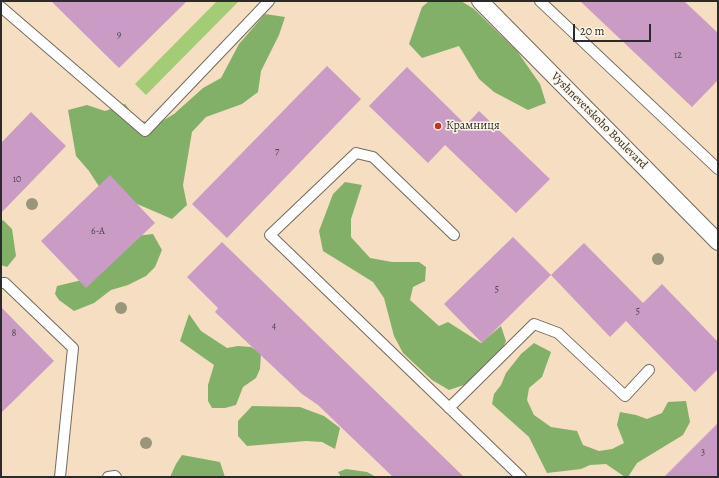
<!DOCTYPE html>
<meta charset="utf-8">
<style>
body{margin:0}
#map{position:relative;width:719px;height:478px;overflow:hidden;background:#f5dec2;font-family:Alegreya,serif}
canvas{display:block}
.frame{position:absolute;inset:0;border:2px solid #2b2b2b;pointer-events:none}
.scale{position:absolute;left:573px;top:24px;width:78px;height:18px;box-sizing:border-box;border:2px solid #2b2b2b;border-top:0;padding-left:5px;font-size:12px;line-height:14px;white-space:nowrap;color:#2b2b2b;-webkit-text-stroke:3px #fcf5e5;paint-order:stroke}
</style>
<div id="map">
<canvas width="719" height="478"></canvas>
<div class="frame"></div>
<div class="scale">20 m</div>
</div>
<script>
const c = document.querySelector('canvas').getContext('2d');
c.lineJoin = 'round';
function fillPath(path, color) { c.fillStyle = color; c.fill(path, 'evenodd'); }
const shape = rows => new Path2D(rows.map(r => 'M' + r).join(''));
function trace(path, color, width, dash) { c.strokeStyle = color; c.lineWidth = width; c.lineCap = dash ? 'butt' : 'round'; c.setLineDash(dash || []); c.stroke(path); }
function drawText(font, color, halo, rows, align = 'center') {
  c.font = font + ' Alegreya,serif'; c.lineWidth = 3; c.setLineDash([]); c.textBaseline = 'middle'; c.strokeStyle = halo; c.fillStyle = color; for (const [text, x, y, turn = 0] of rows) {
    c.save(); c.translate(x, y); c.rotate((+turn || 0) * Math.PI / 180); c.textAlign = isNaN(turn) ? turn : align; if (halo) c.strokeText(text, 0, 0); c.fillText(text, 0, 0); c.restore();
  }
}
fillPath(shape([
 [217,1,239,1,146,95,135,84]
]), '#a4cc77');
fillPath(shape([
 [429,1,461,1,474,9,517,51,540,84,546,103,528,110,494,92,479,79,459,46,422,58,409,44,422,7],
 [265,14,285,17,279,35,261,71,258,92,242,104,206,117,192,132,183,185,187,205,172,219,100,188,89,171,76,156,68,110,87,105,105,111,125,104,137,120,157,124,174,114,203,88,221,78,239,44],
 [345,182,362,185,351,219,351,237,370,258,392,262,419,262,426,267,425,281,413,287,410,300,439,326,448,322,481,343,501,326,506,341,498,359,467,384,449,390,432,380,403,353,394,336,384,298,373,282,323,251,319,231,333,194],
 [3,220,12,229,16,256,7,267,1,265,1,222],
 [153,234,162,250,155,267,146,276,128,285,111,290,94,303,74,311,59,300,55,294,57,286,82,280,135,236],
 [189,314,201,331,227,348,238,346,251,347,261,353,260,369,256,378,243,387,236,405,225,408,212,408,208,401,208,385,214,365,180,341],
 [534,343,551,352,542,377,529,388,527,400,534,415,551,427,577,431,583,445,599,451,612,449,624,443,617,425,620,412,636,415,647,419,662,413,668,402,686,401,690,422,683,435,637,463,628,477,625,477,606,464,590,465,581,469,547,473,529,437,492,404,494,394,501,385,506,373,521,354],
 [252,406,300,407,324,416,340,428,335,449,322,442,306,441,247,446,238,436,238,421],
 [182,455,220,462,225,477,170,477,176,464],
 [346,469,367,472,376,477,341,477,338,472]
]), '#83b068');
fillPath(shape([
 [51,1,187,1,119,68],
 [580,1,684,1,718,33,718,80,692,107],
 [327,66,361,99,227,238,192,204],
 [407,67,466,125,479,111,550,179,516,213,445,145,428,163,369,106],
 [31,112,66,146,1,213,1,143],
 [110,175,155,223,86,288,41,241],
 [513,237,551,275,482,343,444,304],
 [222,242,464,477,393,477,318,405,302,394,215,312,218,308,187,277],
 [584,243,643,303,662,284,718,342,718,369,695,392,626,321,610,337,551,275],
 [1,307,54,361,1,413],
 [718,423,718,477,664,477]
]), '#c99bc5');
const service = shape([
 [540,1,718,169],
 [1,7,145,131,269,1],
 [454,235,373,157,356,153,270,235,521,477],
 [1,283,5,283,73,348,60,477],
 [449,408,534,324,558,333,625,396,649,370],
 [108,477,115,476,116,477]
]);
const pedestrian = shape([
 [480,1,718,242]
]);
trace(service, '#726a60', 12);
trace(pedestrian, '#726a60', 18);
trace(service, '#fff', 10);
trace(pedestrian, '#fff', 16);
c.fillStyle = '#9a967c';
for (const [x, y] of [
 [32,204],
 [658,259],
 [121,308],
 [146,443]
]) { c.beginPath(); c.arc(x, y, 6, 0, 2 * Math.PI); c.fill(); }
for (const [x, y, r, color] of [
 [438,126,4,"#c8321e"]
]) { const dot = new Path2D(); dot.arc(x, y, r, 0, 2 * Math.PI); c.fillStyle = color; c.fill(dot); trace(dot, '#fcf5e5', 1.5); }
drawText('10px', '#524752', null, [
 ["9",119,35],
 ["12",678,56],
 ["7",277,152],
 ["10",17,180],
 ["6-А",98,232],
 ["5",497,290],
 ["5",638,312],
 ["4",274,327],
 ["8",14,334],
 ["3",703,453]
]);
drawText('12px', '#2b2b2b', '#fcf5e5', [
 ["Vyshnevetskoho Boulevard",599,121,45]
]);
drawText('12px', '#2b2b2b', '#fcf5e5', [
 ["Крамниця",446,126]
], 'left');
</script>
